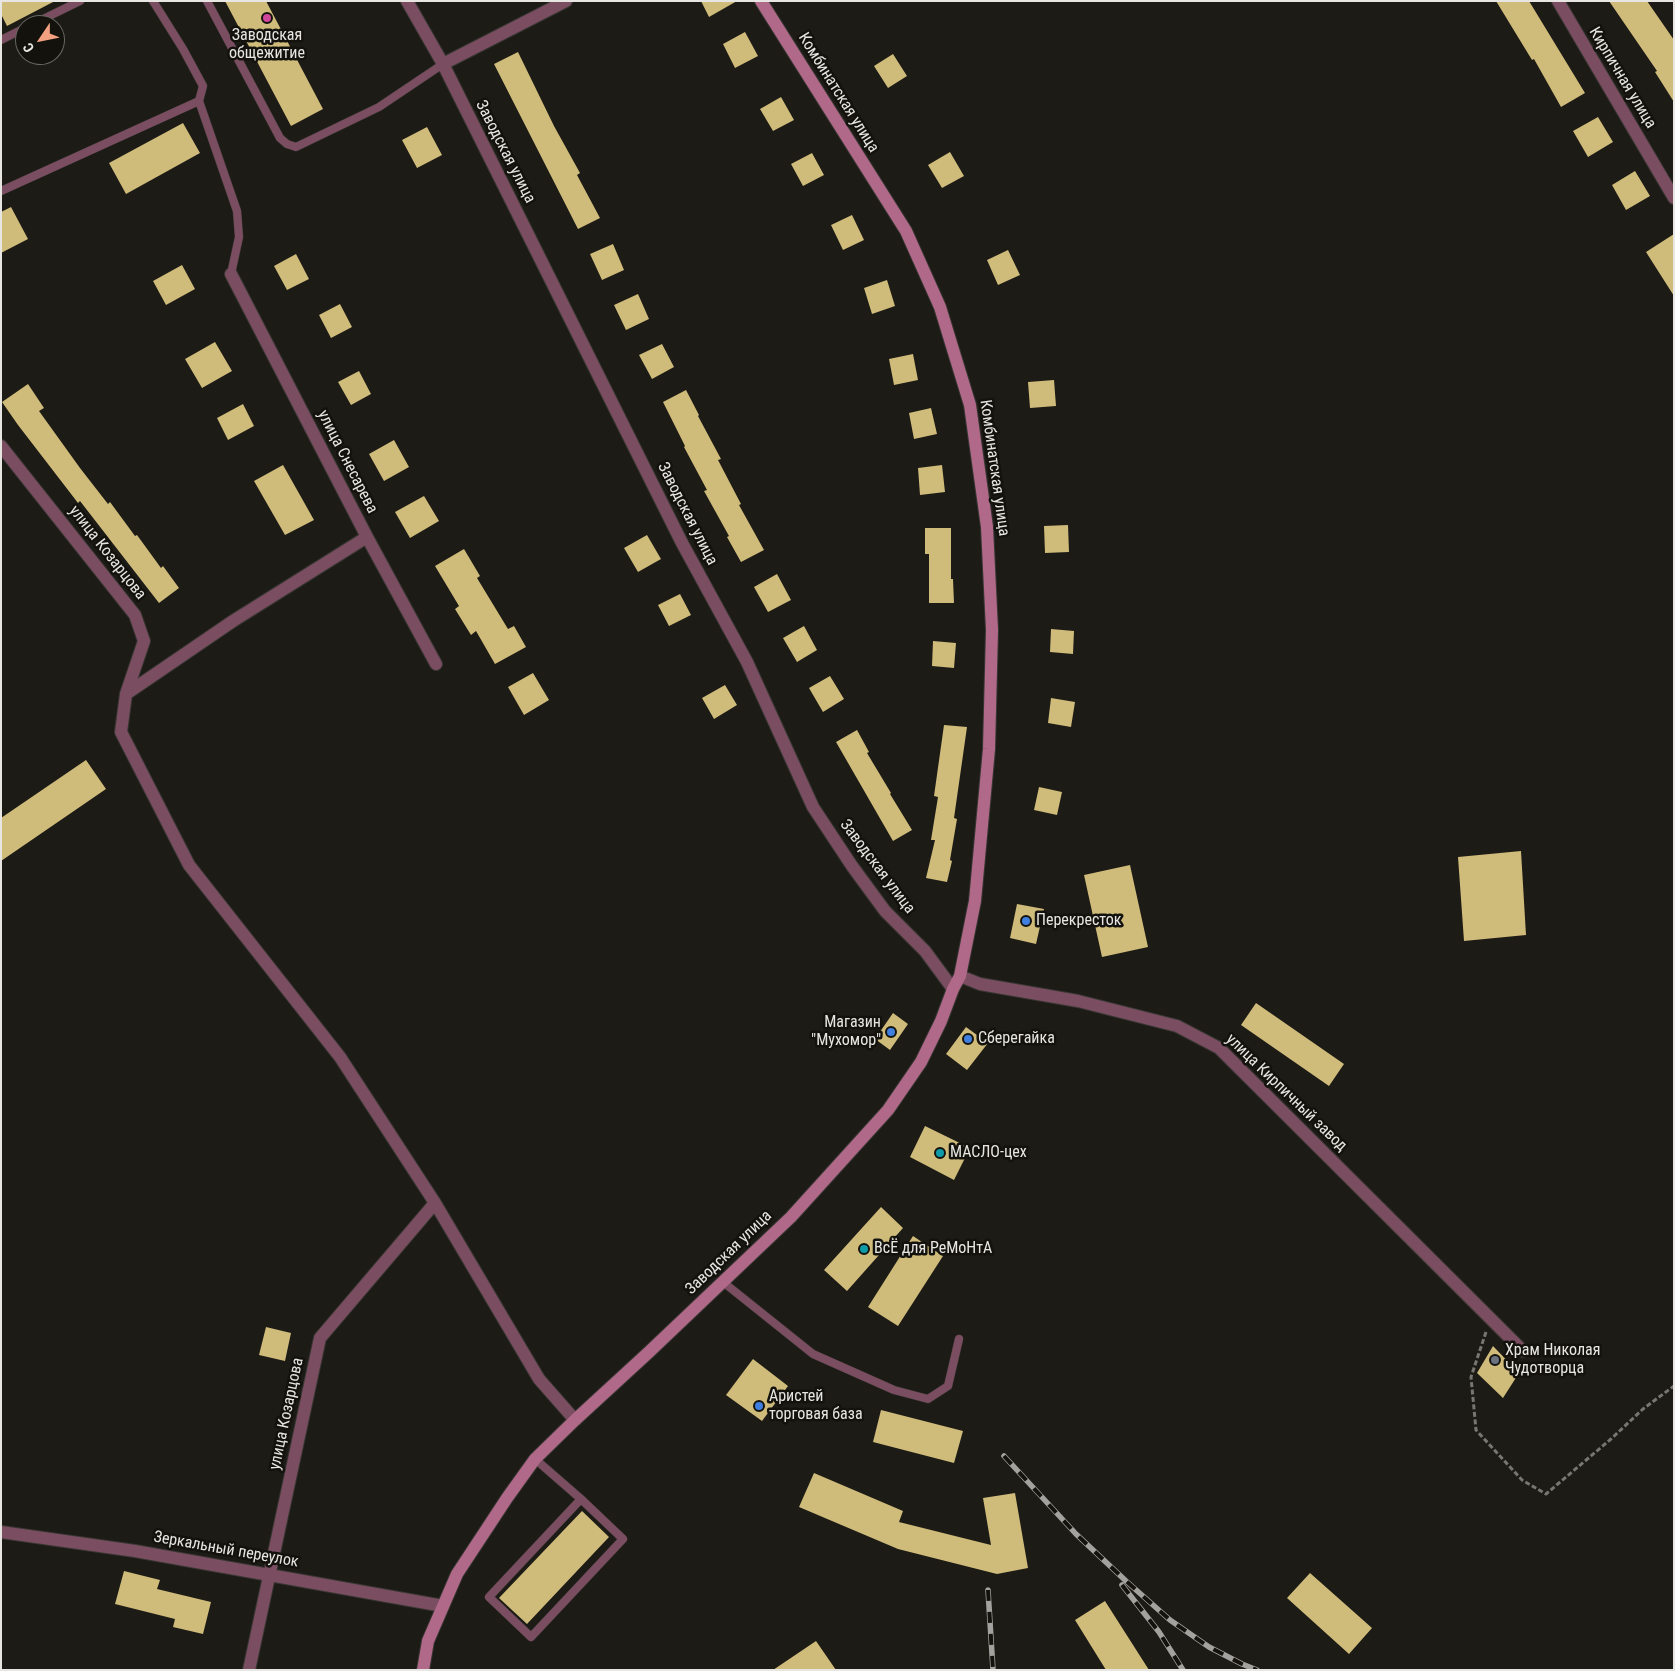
<!DOCTYPE html>
<meta charset="utf-8">
<style>
body{margin:0}
#map{position:relative;width:1675px;height:1671px;overflow:hidden;background:#1d1b16;font-family:"Roboto Condensed",sans-serif}
canvas{display:block}
.frame{position:absolute;inset:0;border:2px solid #e7e6e2;pointer-events:none}
.north{position:absolute;left:15px;top:15px;width:50px;height:50px;box-sizing:border-box;background:#14120d;border:1px solid #686762;border-radius:50%;rotate:236deg;font-size:14px;font-weight:700;line-height:20px;text-align:center;color:#e7e6e2}
.north::after{content:'';display:block;margin:auto;width:18px;height:22px;background:#f2a080;clip-path:polygon(50% 0,100% 100%,50% 72%,0 100%)}
</style>
<div id="map">
<canvas width="1675" height="1671"></canvas>
<div class="frame"></div>
<div class="north">С</div>
</div>
<script>
const c = document.querySelector('canvas').getContext('2d');
c.lineJoin = 'round';
function fillPath(path, color) { c.fillStyle = color; c.fill(path, 'evenodd'); }
const shape = rows => new Path2D(rows.map(r => 'M' + r).join(''));
function trace(path, color, width, dash) { c.strokeStyle = color; c.lineWidth = width; c.lineCap = dash ? 'butt' : 'round'; c.setLineDash(dash || []); c.stroke(path); }
function drawText(font, color, halo, rows, align = 'center') {
  c.font = font + ' "Roboto Condensed",sans-serif'; c.lineWidth = 5; c.setLineDash([]); c.textBaseline = 'middle'; c.strokeStyle = halo; c.fillStyle = color; for (const [text, x, y, turn = 0] of rows) {
    c.save(); c.translate(x, y); c.rotate((+turn || 0) * Math.PI / 180); c.textAlign = isNaN(turn) ? turn : align; if (halo) c.strokeText(text, 0, 0); c.fillText(text, 0, 0); c.restore();
  }
}
fillPath(shape([
 [1,1,55,1,7,26,1,14],
 [225,1,266,1,323,109,291,126],
 [701,1,737,1,709,17],
 [1496,1,1529,1,1585,93,1561,107,1534,59,1532,60],
 [1609,1,1647,1,1674,40,1674,102,1655,72,1657,71],
 [745,32,758,56,735,68,723,44],
 [518,52,554,126,580,173,577,175,600,218,578,229,494,64],
 [893,54,907,76,888,88,874,66],
 [781,97,794,120,773,131,760,109],
 [1598,117,1613,142,1588,157,1573,131],
 [183,123,200,153,126,194,109,163],
 [427,127,442,155,417,168,402,140],
 [950,152,964,176,942,188,928,165],
 [812,153,824,175,803,186,791,164],
 [1635,171,1650,196,1626,210,1612,185],
 [11,207,28,239,1,253,1,212],
 [852,215,864,240,843,250,831,225],
 [1674,234,1674,296,1646,252],
 [613,244,624,270,602,280,590,254],
 [1008,250,1020,275,998,285,987,260],
 [296,254,309,279,287,290,274,266],
 [182,265,195,289,166,305,153,281],
 [887,280,895,306,872,314,864,288],
 [638,294,649,319,626,330,614,305],
 [340,304,352,327,331,338,319,315],
 [215,342,232,371,202,388,185,359],
 [662,344,674,367,652,379,639,355],
 [913,354,918,380,894,385,889,359],
 [359,371,371,394,351,405,338,382],
 [1054,380,1056,406,1030,408,1028,382],
 [28,384,44,408,39,411,80,468,108,504,110,502,135,536,137,535,161,568,163,566,179,588,159,603,80,501,78,503,18,425,2,402],
 [686,390,699,415,698,416,721,459,718,460,741,504,739,505,764,550,741,562,727,537,729,536,704,491,707,490,684,447,685,446,663,402],
 [243,404,254,426,228,440,217,418],
 [931,408,937,434,914,439,909,413],
 [394,440,409,467,384,481,369,454],
 [283,465,314,520,285,535,254,481],
 [942,465,945,492,920,495,918,468],
 [424,496,439,521,410,538,395,512],
 [1068,525,1069,552,1045,553,1044,526],
 [925,528,951,528,951,579,953,579,954,603,929,603,929,554,925,554],
 [647,535,661,559,638,572,624,548],
 [464,549,480,576,477,578,508,629,514,626,526,647,495,664,476,631,471,635,455,609,459,606,435,566],
 [777,574,791,600,768,612,754,587],
 [680,594,691,615,669,626,658,605],
 [804,626,817,650,797,662,783,638],
 [1051,629,1074,631,1073,654,1050,652],
 [933,641,956,643,954,668,932,666],
 [533,673,549,700,524,715,508,687],
 [830,676,844,699,823,712,809,688],
 [725,685,737,705,714,719,702,698],
 [1051,698,1075,702,1071,727,1048,723],
 [944,725,967,727,954,818,957,819,950,860,952,861,947,882,926,878,935,840,931,840,938,797,934,796],
 [857,730,869,752,867,753,891,793,890,794,912,830,893,841,836,742],
 [86,760,106,789,1,861,1,818],
 [1039,787,1062,792,1057,815,1034,810],
 [1521,851,1526,935,1464,941,1458,857],
 [1130,865,1148,947,1102,957,1084,875],
 [1017,904,1044,909,1036,944,1010,938],
 [1256,1003,1344,1064,1329,1086,1241,1025],
 [893,1013,908,1024,890,1050,875,1039],
 [966,1027,988,1043,967,1070,946,1054],
 [925,1126,970,1148,954,1180,910,1157],
 [881,1207,903,1228,847,1291,824,1270],
 [913,1236,943,1256,898,1326,868,1307],
 [266,1327,291,1333,285,1361,259,1355],
 [1493,1346,1519,1373,1503,1398,1477,1373],
 [753,1359,788,1386,762,1421,726,1395],
 [881,1410,963,1431,954,1463,873,1442],
 [814,1473,903,1511,899,1522,991,1545,983,1498,1015,1493,1028,1568,997,1574,898,1549,799,1507],
 [582,1511,609,1537,527,1624,499,1598],
 [124,1571,160,1580,157,1589,211,1602,203,1634,173,1627,175,1619,115,1604],
 [1310,1573,1372,1628,1349,1654,1287,1598],
 [1105,1601,1149,1670,1106,1670,1075,1620],
 [816,1641,836,1670,773,1670]
]), '#cfbb7a');
const lane = shape([
 [207,1,280,138,287,144,296,147,379,107,443,64],
 [31,25,80,1],
 [1,40,25,28],
 [199,101,237,211,239,237,231,274],
 [1,191,199,101,203,86,183,49,153,1],
 [723,1282,813,1354,894,1390,928,1399,948,1386,959,1339],
 [535,1459,581,1499,623,1539,531,1637,489,1597,581,1499]
]);
const street = shape([
 [407,1,443,64,682,543,747,662,813,807,852,866,885,911,925,951,953,989],
 [1558,1,1674,198],
 [443,64,566,1],
 [231,274,367,537,436,664],
 [1,446,135,615,144,641,126,694,121,732,189,865,340,1057,435,1203,539,1379,575,1420],
 [126,694,233,621,367,537],
 [960,976,980,984,1078,1001,1177,1026,1219,1048,1523,1351],
 [1,1532,135,1551,443,1606],
 [249,1670,320,1338,435,1203]
]);
const secondary = shape([
 [423,1670,428,1641,457,1574,507,1498,535,1459,575,1420,649,1352,791,1217,888,1110,921,1062,941,1021,953,989,960,976,975,901,989,749,992,630,987,527,970,405,940,307,906,231,761,1]
]);
trace(lane, '#393733', 9);
trace(street, '#393733', 14);
trace(secondary, '#393733', 14);
trace(shape([
 [1486,1332,1471,1377,1476,1430,1522,1480,1546,1494,1611,1439,1643,1409,1674,1386]
]), '#787672', 3, [5, 2.5]);
trace(lane, '#7a4d61', 8);
trace(street, '#7a4d61', 12);
trace(secondary, '#b16989', 12);
const rail = shape([
 [1004,1456,1076,1534,1126,1581,1170,1620,1209,1647,1242,1664,1257,1670],
 [1122,1585,1159,1632,1183,1670],
 [988,1590,993,1670]
]);
trace(rail, '#a4a29e', 5.5);
trace(rail, '#14120d', 4, [11]);
for (const [x, y, r, color] of [
 [267,18,5,"#d1479c"],
 [1026,921,5,"#3f7fe0"],
 [891,1032,5,"#3f7fe0"],
 [968,1039,5,"#3f7fe0"],
 [940,1153,5,"#0f9aa8"],
 [864,1249,5,"#0f9aa8"],
 [1495,1360,5,"#6b7280"],
 [759,1406,5,"#3f7fe0"]
]) { const dot = new Path2D(); dot.arc(x, y, r, 0, 2 * Math.PI); c.fillStyle = color; c.fill(dot); trace(dot, '#14120d', 2); }
drawText('16px', '#e7e6e2', '#14120d', [
 ["Заводская",267,36,"center"],
 ["общежитие",267,54,"center"],
 ["Перекресток",1036,921],
 ["Магазин",881,1023,"right"],
 ["\"Мухомор\"",881,1041,"right"],
 ["Сберегайка",978,1039],
 ["МАСЛО-цех",950,1153],
 ["ВсЁ для РеМоНтА",874,1249],
 ["Храм Николая",1505,1351],
 ["Чудотворца",1505,1369],
 ["Аристей",769,1397],
 ["торговая база",769,1415]
], 'left');
drawText('16px', '#e7e6e2', '#14120d', [
 ["Кирпичная улица",1622,78,59],
 ["Комбинатская улица",838,93,58],
 ["Заводская улица",505,152,63],
 ["улица Снесарева",347,462,63],
 ["Комбинатская улица",994,468,82],
 ["Заводская улица",687,514,63],
 ["улица Козарцова",107,553,52],
 ["Заводская улица",877,867,53],
 ["улица Кирпичный завод",1286,1093,44],
 ["Заводская улица",729,1253,-44],
 ["улица Козарцова",287,1414,-78],
 ["Зеркальный переулок",226,1550,10]
]);
</script>
